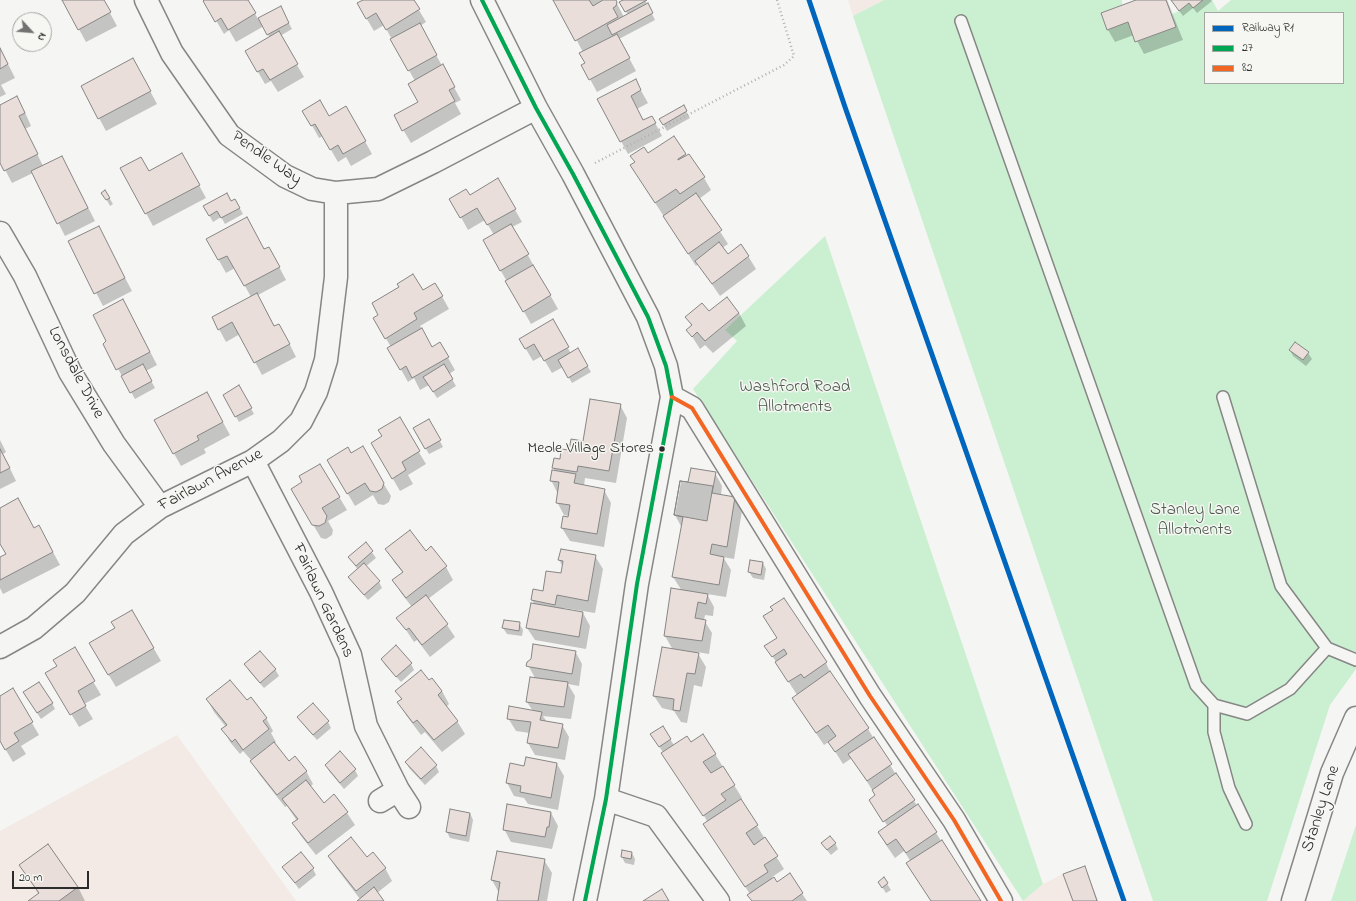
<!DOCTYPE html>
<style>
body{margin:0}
#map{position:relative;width:1356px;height:901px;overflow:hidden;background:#f5f5f3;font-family:"Indie Flower",sans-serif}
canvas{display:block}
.legend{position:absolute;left:1204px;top:12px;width:140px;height:72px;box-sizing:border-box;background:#f6f6f2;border:1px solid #a5a5a2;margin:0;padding:5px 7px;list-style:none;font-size:12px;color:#2b2b2b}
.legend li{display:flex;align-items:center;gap:8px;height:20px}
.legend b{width:20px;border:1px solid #a5a5a2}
.north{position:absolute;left:12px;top:12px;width:40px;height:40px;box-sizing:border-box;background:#f6f6f2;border:1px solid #a5a5a2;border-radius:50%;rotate:116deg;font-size:11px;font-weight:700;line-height:16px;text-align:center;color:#2b2b2b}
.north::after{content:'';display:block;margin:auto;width:14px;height:18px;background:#727271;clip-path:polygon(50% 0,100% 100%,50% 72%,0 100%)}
.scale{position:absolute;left:12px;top:871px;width:77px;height:18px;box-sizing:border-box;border:2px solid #2b2b2b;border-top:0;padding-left:5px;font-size:12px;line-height:14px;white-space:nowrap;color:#2b2b2b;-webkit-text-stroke:3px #f6f6f2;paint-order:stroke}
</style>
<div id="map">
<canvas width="1356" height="901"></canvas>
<ul class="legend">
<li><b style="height:5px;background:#0065bd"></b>Railway R1</li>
<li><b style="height:5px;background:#00a651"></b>27</li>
<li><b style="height:5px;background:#f26522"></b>82</li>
</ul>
<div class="north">N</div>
<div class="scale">20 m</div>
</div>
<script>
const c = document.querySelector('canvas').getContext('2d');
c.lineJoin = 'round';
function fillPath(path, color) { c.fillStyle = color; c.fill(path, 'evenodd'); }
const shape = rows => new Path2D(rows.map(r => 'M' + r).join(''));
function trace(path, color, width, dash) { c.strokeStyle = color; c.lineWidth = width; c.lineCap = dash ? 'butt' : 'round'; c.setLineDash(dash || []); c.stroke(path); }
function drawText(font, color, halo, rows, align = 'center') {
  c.font = font + ' "Indie Flower",sans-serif'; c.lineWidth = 3; c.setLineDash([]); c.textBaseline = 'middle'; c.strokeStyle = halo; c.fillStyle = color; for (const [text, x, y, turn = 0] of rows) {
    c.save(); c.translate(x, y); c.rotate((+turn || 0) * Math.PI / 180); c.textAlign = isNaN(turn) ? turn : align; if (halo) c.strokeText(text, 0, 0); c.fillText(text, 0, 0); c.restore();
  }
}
fillPath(shape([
 [848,0,884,0,853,16],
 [177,735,296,901,0,901,0,831],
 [1085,866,1097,901,1023,901,1043,884,1063,874]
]), '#f3e9e5');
fillPath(shape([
 [884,0,1122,0,1122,5,1101,13,1107,30,1128,22,1136,42,1176,27,1172,14,1179,11,1189,3,1203,0,1212,0,1218,11,1231,0,1356,0,1356,669,1330,705,1267,901,1153,901,853,16],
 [1205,13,1343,13,1343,83,1205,83],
 [825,236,1043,884,1023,901,693,389,737,341,725,330],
 [1356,825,1356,901,1331,901]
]), '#caf0d1');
fillPath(shape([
 [63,0,103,0,117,26,86,42],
 [204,0,247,0,258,19,280,7,292,29,280,36,304,77,278,92,271,81,265,84,246,51,270,38,264,26,236,42,229,30,224,34],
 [364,0,413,0,426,22,420,26,461,100,455,103,461,114,411,143,395,116,419,102,415,81,384,25,374,31,358,4],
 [555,0,615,0,624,17,628,15,621,2,625,0,645,0,655,20,619,39,636,71,597,92,590,79,583,52],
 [1139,0,1167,0,1183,40,1144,54,1134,35,1115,42,1108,30,1102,13],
 [1171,0,1211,0,1212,1,1197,13,1193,8,1183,16],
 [0,48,15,78,1,85,6,94,0,97],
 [140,72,157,104,106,131,99,118],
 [635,80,648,103,637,109,644,121,652,117,662,136,628,154,599,100],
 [0,106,24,110,31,126,25,129,43,166,69,170,95,221,65,236,33,173,12,183,0,160],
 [683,106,690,118,667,131,660,119],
 [346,107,372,154,351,166,346,157,338,162,323,136,319,138,304,111,329,117],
 [674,138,686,157,704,178,711,190,699,199,728,244,722,248,728,255,748,256,756,269,720,296,698,264,696,266,639,178,648,155],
 [189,167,206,198,153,226,122,169,149,172],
 [498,180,522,222,512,227,558,309,531,324,484,241,494,235,485,220,468,230,451,199,469,196],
 [105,191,113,204,110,206,103,193],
 [235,200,243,214,225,224,221,217,213,222,204,206,231,202],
 [98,227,132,291,103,306,69,241],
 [207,239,264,251,276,261,286,280,258,295,275,327,286,337,296,357,262,375,240,334,226,342,219,329,251,297,235,268,226,273],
 [435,284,449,309,420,326,432,348,440,344,455,370,449,374,456,386,437,398,429,385,420,390,414,378,408,382,389,348,391,347,374,318],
 [130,313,157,365,146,371,155,388,135,399,104,344],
 [709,313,739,313,746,326,713,353,705,345,700,349,688,330,692,327,687,318],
 [553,320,571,354,578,350,591,372,572,383,563,367,552,373,542,356,533,361,520,339],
 [1295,343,1308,353,1312,359,1306,366,1293,356,1290,350],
 [239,387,254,414,239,422,224,395],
 [620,405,627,418,616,483,585,478,584,486,604,490,611,503,604,547,570,541,562,528,570,516,564,515,557,502,558,494,551,480,555,471,553,468,570,451,583,443],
 [214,406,230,435,204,449,206,453,181,466,156,421],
 [399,419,426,464,408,475,413,484,400,491,372,443,383,436],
 [429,420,443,447,429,454,414,428],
 [0,440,6,452,3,454,16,481,0,489],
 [362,448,391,496,389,502,384,505,378,504,373,495,355,506,328,460,351,454],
 [320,465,347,510,328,521,333,530,332,535,326,539,321,538,292,489,304,483],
 [715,473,722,486,721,495,735,498,742,511,734,559,723,557,731,570,726,597,707,594,714,607,713,616,705,615,704,620,712,633,709,654,697,652,706,667,702,687,694,685,687,723,681,722,674,711,662,708,654,696,673,650,665,636,682,591,673,577,682,528,675,515,681,482,689,483],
 [0,509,34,529,46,539,60,565,3,594,0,588,0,558,7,555,0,542],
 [366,544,376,558,365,567,379,582,382,588,368,600,353,583,350,577,358,570,349,557],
 [431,548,446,567,453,580,428,599,447,625,455,637,430,657,417,640,414,642,398,618,412,607,401,593,394,580,403,573,394,562,387,549,426,552],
 [595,556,603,569,595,613,564,608,564,610,583,613,590,626,586,649,535,640,527,628,535,605,532,600,544,592,562,574,563,567,559,560],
 [751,561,763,563,766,569,764,580,753,578,749,572],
 [783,599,826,663,832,676,868,729,898,778,936,833,980,901,931,901,915,876,911,862,904,851,895,858,886,845,879,832,887,827,887,825,878,812,876,796,852,758,843,764,829,742,824,745,801,711,793,698,797,695,766,646,778,638,774,610],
 [132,611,161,661,116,687,90,644,116,629],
 [519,623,523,630,522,636,507,634,503,628],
 [74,649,101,695,84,704,93,719,79,727,47,673,58,667],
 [575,651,582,664,579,686,568,684,575,696,571,719,543,716,547,722,562,725,569,737,565,760,535,755,528,743,530,733,516,731,508,718,533,711,527,702,535,678,528,665],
 [382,659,411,664,414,670,401,682,385,665],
 [246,665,275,669,279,676,264,688,249,671],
 [429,682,442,691,449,704,446,707,457,721,465,734,442,752,425,732,421,735,406,715,398,702,402,700,396,691],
 [12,689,39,735,21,746,26,754,13,762,0,740,0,697],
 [28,699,52,703,55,709,41,719],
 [207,699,246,701,266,718,273,731,271,733,276,742,274,744,289,762,306,771,313,784,310,787,324,804,334,796,347,813,355,825,316,855,301,836,294,824,297,821,287,806,285,807,259,774,252,761,243,751,240,754,230,742,223,729,226,727,214,712],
 [299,717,328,722,331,728,317,740,302,723],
 [670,739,674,745,691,744,715,754,742,798,740,799,784,869,772,877,776,883,789,874,807,901,752,901,749,895,750,894,712,837,706,819,655,740],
 [340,753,355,770,358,776,344,789,329,771,326,765],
 [406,762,436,766,439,772,425,785,409,768],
 [557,764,564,776,558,810,528,804,524,798,514,796,507,783],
 [470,813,473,820,469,842,450,838,447,832],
 [551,813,558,826,552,849,511,842,504,829],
 [835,843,838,849,831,855,826,849],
 [48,846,78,887,85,901,30,901,39,895,21,865],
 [632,853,635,859,634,865,625,863,622,857],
 [329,857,367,858,385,868,392,881,377,893,383,901,358,901,360,899,337,869],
 [544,860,552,873,547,901,498,901,499,893,492,880],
 [283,867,313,869,316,875,299,889],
 [1085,868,1088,874,1098,901,1074,901],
 [884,879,891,890,886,893,879,882]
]), '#0003');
const building = shape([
 [62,0,104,0,111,12,78,30,62,0],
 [204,0,248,0,256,13,228,30,221,18,215,22,203,1,204,0],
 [363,0,414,0,420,9,386,30,376,13,366,19,357,3,363,0],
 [553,0,589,0,593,6,603,0,616,0,617,2,616,6,613,8,618,17,575,41,553,0],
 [623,0,647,0,625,12,619,2,623,0],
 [1136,0,1166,0,1176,27,1135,42,1128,22,1107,30,1101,13,1136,0],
 [1171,0,1203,0,1193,8,1189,3,1179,11,1171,0],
 [648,3,653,13,612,35,607,25,648,3],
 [281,6,289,23,267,35,258,18,281,6],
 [420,23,437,55,408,71,390,39,420,23],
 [279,31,298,64,270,80,263,69,257,72,245,51,279,31],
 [617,34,630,58,589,80,581,65,585,63,579,53,617,34],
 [0,48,8,64,0,69,0,48],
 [133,58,151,91,98,119,81,86,133,58],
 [443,64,455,87,449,90,455,101,402,131,394,115,418,102,408,84,443,64],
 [636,79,641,90,631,96,643,120,652,116,656,123,620,142,597,99,636,79],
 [17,96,25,113,19,116,38,154,4,171,0,163,0,105,17,96],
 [320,100,329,116,346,106,366,141,343,154,338,145,330,150,315,124,311,126,302,111,320,100],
 [684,105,687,111,663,125,659,119,684,105],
 [674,136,686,154,678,159,678,160,689,154,705,177,680,194,676,189,655,203,630,165,635,162,630,156,644,147,648,153,674,136],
 [182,153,200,185,145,214,120,168,141,157,149,171,182,153],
 [62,156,88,208,57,224,31,171,62,156],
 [498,178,516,209,487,225,477,208,460,218,449,199,466,189,470,195,498,178],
 [105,190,110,198,106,200,101,193,105,190],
 [227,193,231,201,235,199,240,208,221,218,217,211,209,216,203,206,227,193],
 [696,193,722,230,688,254,663,216,696,193],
 [247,217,264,249,269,247,280,267,244,286,227,256,218,260,206,239,247,217],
 [511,224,529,254,500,271,483,240,511,224],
 [99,226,125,278,94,294,68,241,99,226],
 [719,242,728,254,741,244,749,256,712,284,695,261,719,242],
 [533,265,551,295,523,312,505,281,533,265],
 [413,274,423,290,435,283,443,296,414,313,417,319,385,339,373,318,378,315,372,303,399,287,397,284,413,274],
 [257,293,274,326,279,324,290,344,254,363,232,322,218,330,212,317,257,293],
 [727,297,739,313,705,341,697,332,692,337,686,330,692,325,685,317,702,303,709,311,727,297],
 [123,299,150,352,116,370,103,344,106,341,93,315,123,299],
 [553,319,569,347,544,361,534,344,525,349,519,339,553,319],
 [422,328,432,347,440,342,449,357,412,378,406,366,400,370,387,348,422,328],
 [1295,342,1309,352,1303,360,1289,350,1295,342],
 [578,348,588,366,568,378,558,360,578,348],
 [143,364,152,381,130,393,121,376,143,364],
 [444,364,453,379,433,392,423,377,444,364],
 [239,385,252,408,235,417,223,395,239,385],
 [207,392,223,422,197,436,199,440,173,454,154,420,207,392],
 [590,399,621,404,609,471,578,466,577,472,552,468,554,458,560,459,561,449,569,450,571,439,583,441,590,399],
 [400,417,420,451,402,462,406,470,392,479,371,443,382,436,378,430,400,417],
 [429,419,441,440,425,449,413,428,429,419],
 [363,446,384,483,382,489,376,492,370,491,365,483,347,494,327,460,348,447,351,453,363,446],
 [0,449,10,468,0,473,0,449],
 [320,464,340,497,322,508,327,516,325,523,319,526,312,525,291,489,302,482,299,476,320,464],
 [691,468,716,472,712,493,735,497,727,547,712,544,710,554,724,557,719,585,672,577,683,517,674,515,680,481,688,482,691,468],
 [552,470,576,474,574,483,605,489,597,534,561,528,563,516,568,517,570,505,556,503,559,482,550,481,552,470],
 [680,481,713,486,707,521,674,515,680,481],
 [18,498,34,528,39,525,53,552,0,580,0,557,6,554,0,544,0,508,18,498],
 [410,530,426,551,431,546,447,566,406,598,392,580,403,572,385,549,410,530],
 [366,542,373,551,356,566,348,557,366,542],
 [561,549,596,555,588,601,557,595,555,605,531,600,533,589,543,591,546,571,561,573,563,561,558,560,561,549],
 [750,560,763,562,761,575,748,572,750,560],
 [364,563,380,581,364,595,348,577,364,563],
 [671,588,708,594,706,604,698,602,695,618,706,620,702,641,664,636,671,588],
 [426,595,448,624,422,645,409,628,406,630,396,618,426,595],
 [784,598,827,662,804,678,801,674,788,682,775,662,787,654,784,649,772,657,764,646,777,638,763,616,773,610,770,607,784,598],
 [531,603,583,612,579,637,526,628,531,603],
 [132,610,154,648,108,675,89,643,115,628,111,622,132,610],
 [504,620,520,622,519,631,502,628,504,620],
 [533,644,576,651,572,674,530,667,526,666,527,662,531,659,533,644],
 [396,645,412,663,396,677,381,659,396,645],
 [75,647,95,681,78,691,86,706,70,715,45,673,57,666,53,660,75,647],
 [662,647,699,653,695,674,687,673,680,711,673,710,674,699,653,696,662,647],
 [260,651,276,669,260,683,244,664,260,651],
 [421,670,429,680,432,678,442,691,438,695,458,721,434,740,417,720,413,723,397,702,402,699,395,691,421,670],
 [830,671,869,728,835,752,828,742,836,736,828,725,816,733,792,698,830,671],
 [530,677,568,682,564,707,526,702,530,677],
 [230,680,247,700,251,697,267,718,263,721,269,729,243,750,235,739,232,742,221,729,227,725,206,699,230,680],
 [39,682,53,703,37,713,23,692,39,682],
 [13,688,33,722,14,733,19,741,5,750,0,741,0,696,13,688],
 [313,703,329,721,313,735,297,717,313,703],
 [509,706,542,712,540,720,563,724,558,748,527,743,531,722,507,719,509,706],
 [663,726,671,739,659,747,650,734,663,726],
 [703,734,716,754,703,762,711,773,723,766,735,785,721,794,726,800,703,816,661,753,687,736,691,742,703,734],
 [874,737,892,764,867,781,848,754,874,737],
 [274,742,289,761,295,756,307,771,277,795,250,761,274,742],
 [421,747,437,765,421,779,405,762,421,747],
 [340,751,356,769,340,783,325,765,340,751],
 [526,757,557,763,551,798,520,792,521,786,506,783,510,763,524,766,526,757],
 [896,773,915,800,883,822,869,800,875,795,872,790,896,773],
 [306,780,324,803,334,794,348,812,308,843,292,823,298,819,282,799,306,780],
 [741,799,758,825,746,833,754,845,765,837,778,856,764,865,768,872,745,887,703,824,741,799],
 [507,804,551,812,549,827,547,827,545,837,503,830,507,804],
 [918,804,937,832,906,853,896,839,887,845,878,832,918,804],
 [450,809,470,813,466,836,446,832,450,809],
 [830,836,836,843,827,850,821,843,830,836],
 [351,837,367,857,373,852,386,868,356,891,328,856,351,837],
 [942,840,981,901,931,901,906,863,942,840],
 [48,844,78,887,59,901,28,901,39,893,19,865,48,844],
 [622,850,632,852,631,859,621,857,622,850],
 [497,851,545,859,538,901,497,901,500,882,491,880,497,851],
 [301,852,314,868,295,883,282,867,301,852],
 [1085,866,1097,901,1073,901,1063,874,1085,866],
 [790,873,803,893,792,901,752,901,747,895,774,877,777,882,790,873],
 [884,877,888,883,882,888,878,882,884,877],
 [374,887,384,901,357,901,374,887],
 [662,889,669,901,643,901,662,889]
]);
fillPath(building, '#eadedb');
trace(building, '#868685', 1);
const lane = shape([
 [961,21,1196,685,1214,705,1247,714,1290,689,1327,648,1356,660],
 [1223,397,1281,586,1327,648],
 [1214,705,1214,732,1229,788,1246,824]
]);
const street = shape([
 [146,0,172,53,229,135,285,176,312,189,336,193,378,189,433,162,536,108],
 [482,0,536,108,573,174,648,317,666,366,672,397,637,584,606,799,585,901],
 [0,233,25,276,70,372,114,444,160,507],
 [672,397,692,408,870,696,954,820,1001,901],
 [253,461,321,592,350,655,366,726,398,790,409,807],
 [0,647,34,628,75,593,124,534,160,507,253,461,281,441,301,421,316,392,326,360,336,277,336,193],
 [606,799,656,816,718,901],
 [380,801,398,790],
 [1293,901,1332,773,1356,718]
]);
trace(lane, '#868685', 14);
trace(street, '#868685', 25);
trace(shape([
 [595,163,784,65,794,56,777,0]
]), '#b0b0af', 2.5, [1, 3]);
trace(lane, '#f5f5f3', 11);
trace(street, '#f5f5f3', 22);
trace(shape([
 [482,0,536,108,573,174,648,317,666,366,672,397,637,584,606,799,585,901]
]), '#00a651', 4);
trace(shape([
 [672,397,692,408,870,696,954,820,1001,901]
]), '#f26522', 4);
trace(shape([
 [809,0,845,107,1124,901]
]), '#0065bd', 5);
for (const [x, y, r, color] of [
 [662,449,3.5,"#2b2b2b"]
]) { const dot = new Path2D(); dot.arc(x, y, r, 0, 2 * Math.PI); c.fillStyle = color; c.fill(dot); trace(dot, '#f6f6f2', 1.5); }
drawText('16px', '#2b2b2b', '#f6f6f2', [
 ["Meole Village Stores",654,449]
], 'right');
drawText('17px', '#2b2b2b', '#f6f6f2', [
 ["Pendle Way",266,159,35],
 ["Lonsdale Drive",75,373,62],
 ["Fairlawn Avenue",211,481,-28],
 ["Fairlawn Gardens",322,601,65],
 ["Stanley Lane",1322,809,-72]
]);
drawText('17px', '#4a5b4e', '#f6f6f2', [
 ["Washford Road",795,388],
 ["Allotments",795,408],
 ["Stanley Lane",1195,511],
 ["Allotments",1195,531]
]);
</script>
